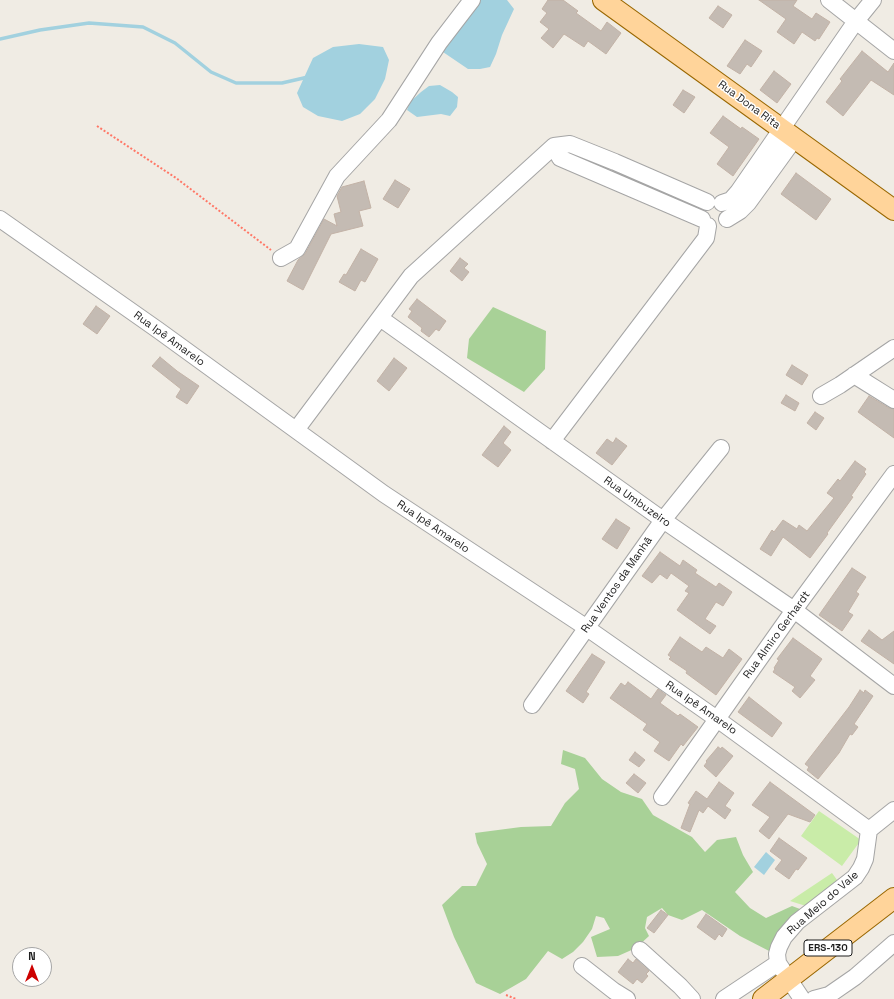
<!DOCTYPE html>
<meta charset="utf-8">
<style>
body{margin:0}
#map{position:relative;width:894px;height:999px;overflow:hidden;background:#f0ece4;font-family:"Space Grotesk",sans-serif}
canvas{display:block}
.north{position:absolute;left:12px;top:947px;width:40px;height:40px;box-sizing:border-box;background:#fff;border:1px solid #a5a5a5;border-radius:50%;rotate:0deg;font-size:11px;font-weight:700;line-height:16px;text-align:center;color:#1e1e1e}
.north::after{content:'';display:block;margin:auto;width:14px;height:18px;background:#cd0100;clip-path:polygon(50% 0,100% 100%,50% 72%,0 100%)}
</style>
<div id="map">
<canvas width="894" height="999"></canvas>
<div class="north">N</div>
</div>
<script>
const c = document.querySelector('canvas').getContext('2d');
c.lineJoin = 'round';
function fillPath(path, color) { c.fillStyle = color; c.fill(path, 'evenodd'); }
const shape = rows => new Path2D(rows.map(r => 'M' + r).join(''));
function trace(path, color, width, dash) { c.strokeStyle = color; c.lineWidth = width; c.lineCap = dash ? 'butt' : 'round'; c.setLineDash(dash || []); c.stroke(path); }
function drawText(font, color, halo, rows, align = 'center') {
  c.font = font + ' "Space Grotesk",sans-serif'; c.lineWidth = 3; c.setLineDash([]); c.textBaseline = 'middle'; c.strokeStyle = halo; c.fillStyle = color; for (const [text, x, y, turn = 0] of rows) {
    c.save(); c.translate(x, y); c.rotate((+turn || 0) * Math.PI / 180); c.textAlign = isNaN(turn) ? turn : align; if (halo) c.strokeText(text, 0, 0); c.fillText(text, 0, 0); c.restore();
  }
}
fillPath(shape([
 [819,811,861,840,842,866,801,836],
 [832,873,840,884,806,906,790,901]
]), '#c9eca8');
fillPath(shape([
 [493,307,546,331,545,369,524,392,467,358,469,339],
 [563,750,585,758,602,779,621,792,642,799,653,815,692,837,705,852,717,840,736,837,743,855,753,872,735,892,750,908,766,918,792,906,800,909,773,953,740,936,702,910,682,920,668,915,662,908,647,917,645,928,649,936,636,948,618,956,597,957,591,937,610,929,604,918,596,916,592,929,583,942,573,952,562,959,548,951,526,979,500,994,476,983,454,937,442,905,462,886,476,886,487,864,477,843,475,833,521,827,551,826,565,803,579,789,575,769,561,764]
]), '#a8d197');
fillPath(shape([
 [480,0,507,0,514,9,502,35,496,54,490,67,480,69,468,69,440,50],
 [359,44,383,47,389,60,385,79,375,99,360,114,342,121,318,116,303,107,297,93,313,58,333,47],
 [440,85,452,92,458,97,457,107,450,116,441,114,417,117,407,110,410,102,421,92,429,86],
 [766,852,775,860,764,875,754,867]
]), '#a2d1df');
trace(shape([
 [0,39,40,30,89,23,143,27,175,43,211,72,236,83,282,83,308,77]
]), '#a2d1df', 3.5);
const building = shape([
 [548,0,563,0,578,11,576,13,601,31,607,22,621,33,606,54,588,41,584,47,564,34,553,48,541,38,549,29,540,22,547,13,542,9,548,0],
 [759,0,797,0,793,6,812,19,816,13,830,22,819,39,817,38,815,41,802,32,794,44,777,32,786,19,759,0],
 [718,6,732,15,723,28,709,18,718,6],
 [745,40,762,51,751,67,747,64,740,74,727,66,745,40],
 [862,51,888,72,894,63,894,95,871,80,843,116,826,102,842,81,840,79,862,51],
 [774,71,791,84,777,103,760,90,774,71],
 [683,90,695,97,684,113,673,105,683,90],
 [723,116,741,129,742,127,759,139,733,176,717,164,729,147,710,133,723,116],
 [796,173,831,199,816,220,781,194,796,173],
 [395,180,410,189,398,208,383,199,395,180],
 [364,181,371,208,359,211,363,226,331,234,303,290,287,281,298,260,305,254,324,219,337,226,334,214,341,212,337,196,342,187,364,181],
 [361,249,378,259,365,282,361,280,355,291,339,282,344,274,346,275,361,249],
 [460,258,468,264,464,268,469,272,462,281,450,271,460,258],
 [417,299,446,321,439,331,436,329,429,337,421,331,422,328,408,317,412,311,409,309,417,299],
 [96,306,110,316,97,334,83,324,96,306],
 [160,357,177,371,199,386,187,404,176,397,181,389,152,366,160,357],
 [394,358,407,368,389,391,377,381,394,358],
 [792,365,808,375,802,385,786,375,792,365],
 [786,395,799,403,795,411,781,403,786,395],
 [869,396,889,408,894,409,894,438,858,412,869,396],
 [815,412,824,418,816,430,807,423,815,412],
 [504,426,511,432,503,443,511,450,498,467,482,455,504,426],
 [616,438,627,446,612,465,596,453,607,439,613,443,616,438],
 [855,461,866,469,864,472,866,474,851,496,853,497,827,533,828,534,810,558,783,537,771,556,760,549,772,530,774,532,783,520,797,529,799,525,807,531,834,498,827,493,838,479,840,481,855,461],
 [616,519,630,528,617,549,602,539,616,519],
 [660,552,680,566,683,560,697,570,695,573,716,587,719,583,732,592,723,606,716,602,705,619,716,626,710,634,677,610,689,593,685,591,689,586,671,573,667,579,660,574,652,583,642,576,660,552],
 [852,568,866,577,856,592,859,594,848,612,853,615,842,631,819,615,852,568],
 [869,630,882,640,894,631,894,664,861,641,869,630],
 [680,637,702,652,706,647,723,658,729,649,742,659,716,695,686,673,687,671,669,659,671,657,668,655,680,637],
 [793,638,822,659,810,676,815,680,800,698,792,691,795,687,773,672,775,669,774,668,779,660,777,659,793,638],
 [592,654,605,662,586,692,589,694,583,703,566,691,592,654],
 [628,682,651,699,658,689,666,695,660,703,678,716,680,714,698,727,683,746,681,744,669,761,654,751,660,742,643,730,647,724,610,698,621,683,625,686,628,682],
 [860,690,864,693,865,690,873,696,854,724,858,727,852,735,850,734,839,753,818,779,807,770,809,767,805,764,849,707,860,690],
 [749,697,782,723,772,737,738,712,749,697],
 [718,747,721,749,722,747,733,756,716,777,704,766,707,762,706,761,718,747],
 [635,752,645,760,639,767,629,760,635,752],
 [634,774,646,783,638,793,626,783,634,774],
 [719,782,734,793,725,806,731,810,725,819,708,806,703,813,699,810,690,832,681,828,690,804,688,803,696,791,707,799,719,782],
 [770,782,815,815,810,822,788,814,769,839,759,831,770,817,752,805,770,782],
 [779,838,807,858,798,870,796,869,789,879,775,869,782,860,770,851,779,838],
 [661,910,668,915,654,933,647,928,661,910],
 [706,914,727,929,722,937,719,934,715,940,697,927,706,914],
 [628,959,633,963,636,959,649,971,646,974,648,976,642,983,637,979,633,984,618,972,628,959]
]);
fillPath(building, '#c4bbb3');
trace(building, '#c2b2a6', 1);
const minor = shape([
 [829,0,894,51],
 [554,146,560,158,702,219],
 [722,203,731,200,738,192,856,21,873,0],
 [0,219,158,330,384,494,587,628,717,719,869,830],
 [727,219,740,211,748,203,795,138],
 [281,258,297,249,337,176,389,120,439,43,472,0],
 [380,318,663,520,794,610,894,686],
 [854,375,894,400],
 [821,396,840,385,894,348],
 [296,430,411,276,554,146,570,144,615,162,707,202],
 [552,441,706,238,708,226],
 [532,705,663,520,721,448],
 [662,797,794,610,894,474],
 [640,950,680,986,692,999],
 [582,966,614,991,627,999],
 [724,999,778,963],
 [802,999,778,963,777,954,779,947,784,937,797,922,855,877,861,868,865,859,869,830,894,810],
 [814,999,829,995,855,977,894,943]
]);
const major = shape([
 [603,0,894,210],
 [763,999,894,898]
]);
trace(minor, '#a5a5a5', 18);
trace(major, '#996700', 22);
trace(shape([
 [97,126,176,178,271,250],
 [506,995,516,999]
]), '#f76', 2, [2, 2]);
trace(minor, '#fff', 16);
trace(major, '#ffd49a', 20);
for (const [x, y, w] of [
 [828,948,48]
]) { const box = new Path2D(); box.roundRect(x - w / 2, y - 8, w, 16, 3); c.fillStyle = '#fff'; c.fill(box); trace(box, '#1e1e1e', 1); }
drawText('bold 10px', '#1e1e1e', null, [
 ["ERS-130",828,948]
]);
drawText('11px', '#1e1e1e', '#fff', [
 ["Rua Dona Rita",749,105,36],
 ["Rua Ipê Amarelo",169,339,36],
 ["Rua Umbuzeiro",637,502,35],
 ["Rua Ipê Amarelo",433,527,34],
 ["Rua Ventos da Manhã",617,585,-55],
 ["Rua Almiro Gerhardt",777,635,-54],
 ["Rua Ipê Amarelo",701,708,35],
 ["Rua Meio do Vale",823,903,-41]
]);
</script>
